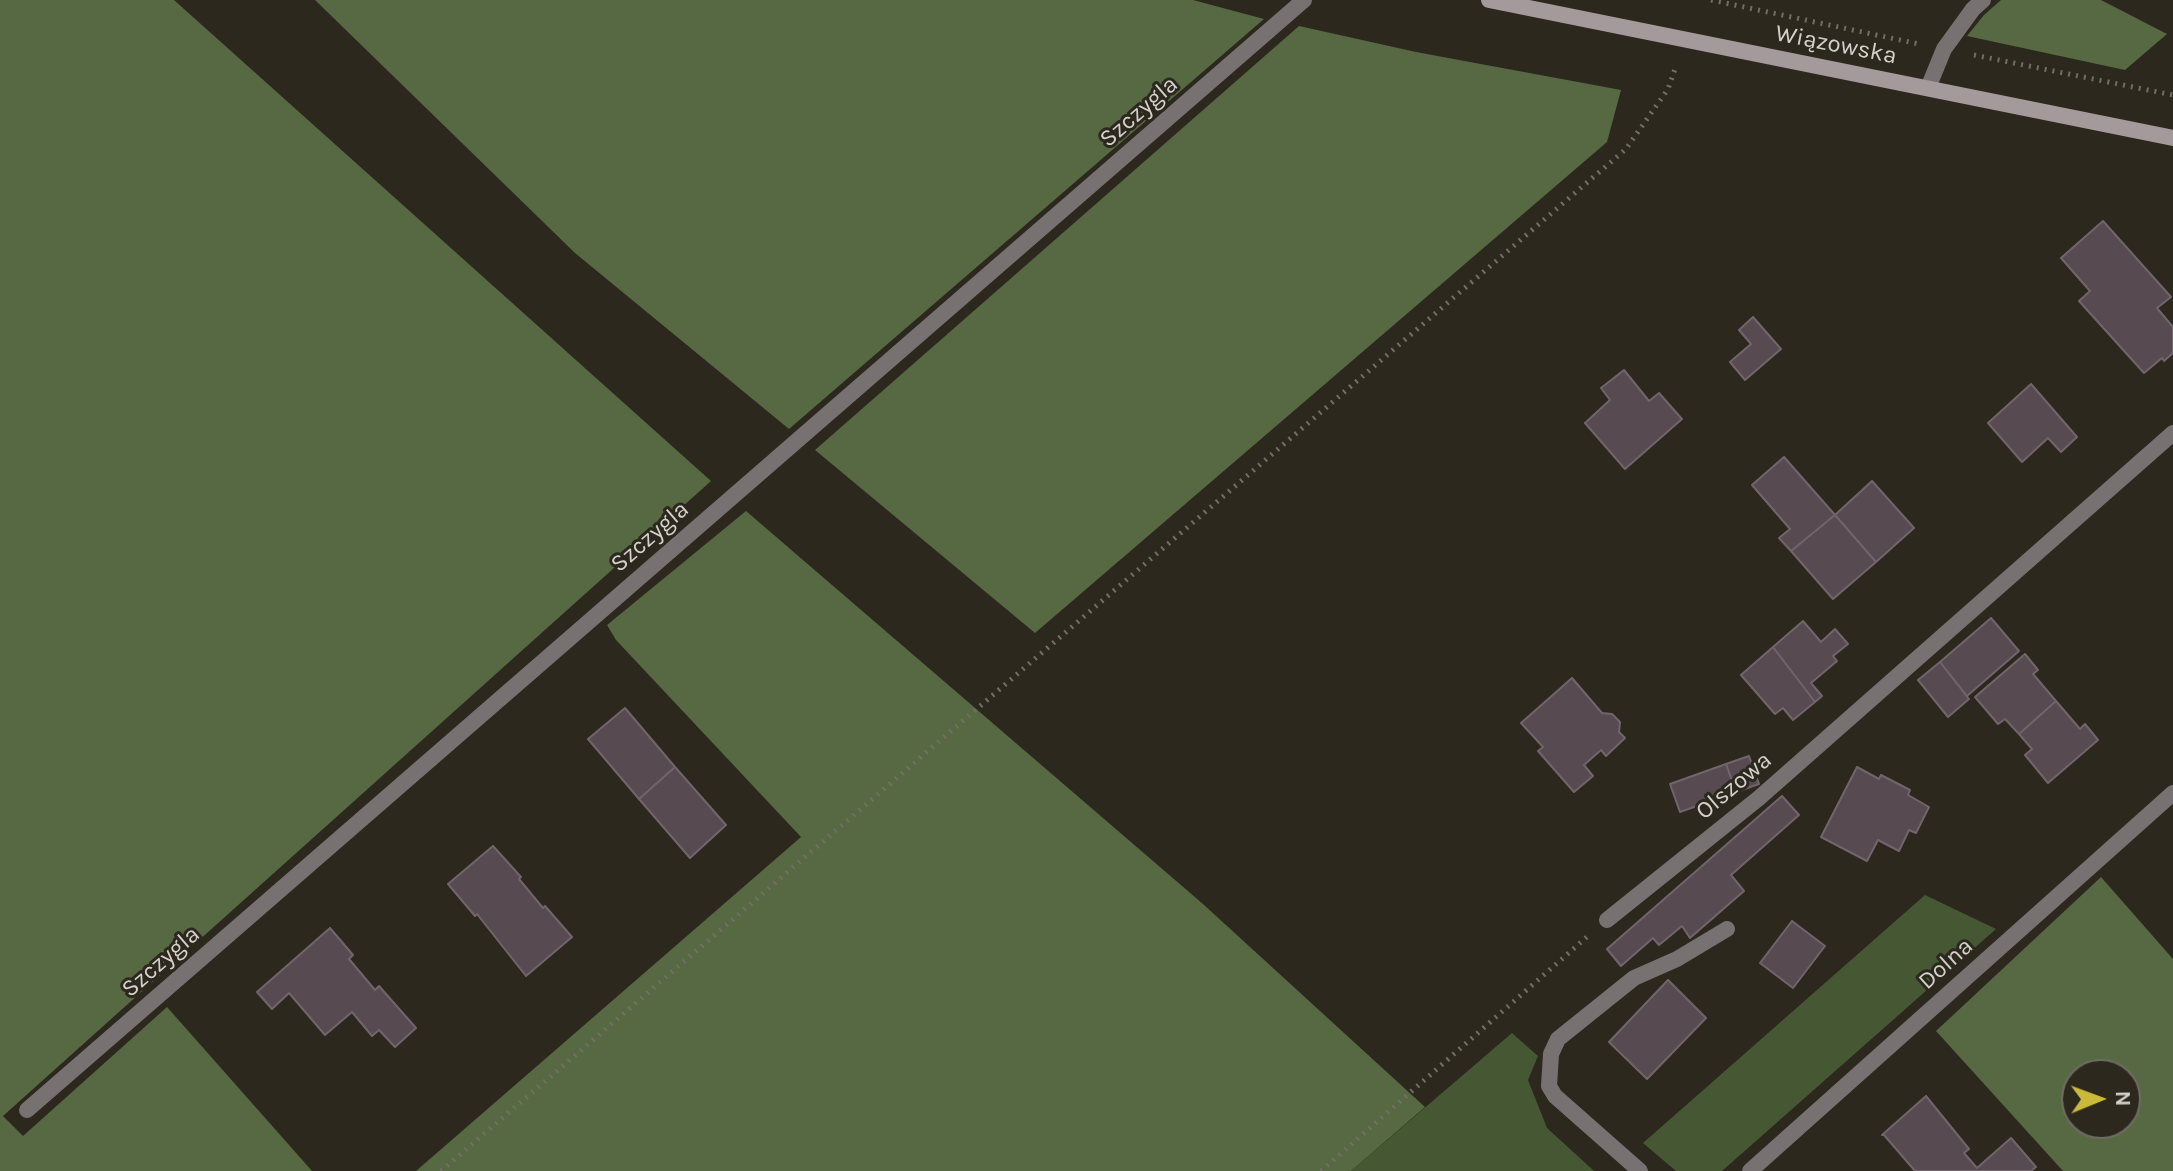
<!DOCTYPE html>
<meta charset="utf-8">
<style>
body{margin:0}
#map{position:relative;width:2173px;height:1171px;overflow:hidden;background:#2c281e;font-family:Karla,sans-serif}
canvas{display:block}
.north{position:absolute;left:2061px;top:1059px;width:80px;height:80px;box-sizing:border-box;background:#2c281e;border:2px solid #6f6c63;border-radius:50%;rotate:89deg;font-size:22px;font-weight:700;line-height:32px;text-align:center;color:#d3d1cb}
.north::after{content:'';display:block;margin:auto;width:28px;height:36px;background:#cbba39;clip-path:polygon(50% 0,100% 100%,50% 72%,0 100%)}
</style>
<div id="map">
<canvas width="2173" height="1171"></canvas>
<div class="north">N</div>
</div>
<script>
const c = document.querySelector('canvas').getContext('2d');
c.lineJoin = 'round';
function fillPath(path, color) { c.fillStyle = color; c.fill(path, 'evenodd'); }
const shape = rows => new Path2D(rows.map(r => 'M' + r).join(''));
function trace(path, color, width, dash) { c.strokeStyle = color; c.lineWidth = width; c.lineCap = dash ? 'butt' : 'round'; c.setLineDash(dash || []); c.stroke(path); }
function drawText(font, color, halo, rows, align = 'center') {
  c.font = font + ' Karla,sans-serif'; c.lineWidth = 6; c.setLineDash([]); c.textBaseline = 'middle'; c.strokeStyle = halo; c.fillStyle = color; for (const [text, x, y, turn = 0] of rows) {
    c.save(); c.translate(x, y); c.rotate((+turn || 0) * Math.PI / 180); c.textAlign = isNaN(turn) ? turn : align; if (halo) c.strokeText(text, 0, 0); c.fillText(text, 0, 0); c.restore();
  }
}
fillPath(shape([
 [1925,895,1996,929,1722,1171,1676,1171,1643,1143],
 [1512,1033,1538,1056,1528,1080,1547,1128,1594,1171,1351,1171]
]), '#465833');
fillPath(shape([
 [0,0,174,0,711,481,3,1116,23,1136,167,1007,312,1171,0,1171],
 [315,0,1193,0,1264,19,789,429,575,253],
 [2001,0,2101,0,2167,34,2125,70,1967,36,1984,15],
 [1299,26,1416,52,1621,90,1607,142,1035,633,815,450],
 [746,511,1203,904,1425,1107,1351,1171,416,1171,801,837,616,640,607,625],
 [2101,877,2173,959,2173,1171,2063,1171,1936,1031],
 [2077,1075,2125,1075,2125,1123,2077,1123]
]), '#566942');
const building = shape([
 [2103,221,2171,297,2157,308,2173,327,2173,353,2164,361,2162,358,2144,373,2079,301,2090,291,2061,258,2103,221],
 [1753,317,1781,349,1745,380,1730,362,1751,344,1739,330,1753,317],
 [1624,370,1649,401,1659,393,1682,419,1625,469,1585,423,1610,400,1601,388,1624,370],
 [2031,384,2077,437,2061,452,2048,438,2022,462,1988,423,2031,384],
 [1784,457,1835,515,1791,551,1779,538,1790,529,1752,485,1784,457],
 [1872,481,1914,528,1876,562,1835,515,1872,481],
 [1835,515,1876,562,1833,599,1791,551,1835,515],
 [1991,618,2019,651,1967,696,1940,662,1991,618],
 [1803,621,1821,642,1835,629,1848,644,1833,656,1837,661,1811,683,1822,696,1815,702,1773,647,1803,621],
 [1773,647,1815,702,1793,720,1783,708,1775,714,1741,675,1773,647],
 [2025,654,2038,670,2033,674,2056,701,2019,734,2005,719,1998,724,1975,697,2025,654],
 [1940,662,1969,699,1948,717,1918,680,1940,662],
 [1572,678,1602,713,1612,714,1620,722,1619,732,1625,738,1606,756,1601,750,1584,765,1593,776,1574,792,1538,751,1543,747,1521,723,1572,678],
 [2056,701,2080,729,2085,724,2098,740,2048,783,2025,755,2032,749,2019,734,2056,701],
 [625,708,675,767,639,799,588,739,625,708],
 [1749,756,1759,784,1736,792,1726,764,1749,756],
 [1726,764,1736,792,1680,812,1670,784,1726,764],
 [675,767,726,825,690,858,639,799,675,767],
 [1857,767,1879,779,1881,775,1910,790,1908,795,1929,807,1916,833,1909,830,1899,851,1878,840,1867,861,1821,837,1857,767],
 [1782,796,1799,815,1731,875,1744,891,1690,938,1682,926,1659,945,1653,938,1621,966,1607,949,1782,796],
 [493,846,521,877,519,879,543,908,545,906,572,937,526,976,477,914,475,916,448,884,493,846],
 [1792,921,1825,946,1793,988,1760,963,1792,921],
 [330,928,353,955,349,959,375,990,379,986,416,1028,395,1047,379,1030,372,1036,352,1012,325,1035,289,993,272,1009,257,992,330,928],
 [1668,980,1706,1018,1647,1079,1609,1042,1668,980],
 [1926,1096,1969,1149,1964,1153,1977,1168,2011,1138,2036,1167,2031,1171,1915,1171,1884,1135,1882,1135,1926,1096]
]);
fillPath(building, '#574b51');
trace(building, '#71656b', 2);
trace(shape([
 [1711,0,1919,44],
 [1974,55,2173,95],
 [441,1171,1626,149,1668,89,1676,66],
 [1321,1171,1588,936]
]), '#716e65', 5, [2, 6]);
trace(shape([
 [1640,1171,1555,1096,1549,1086,1551,1054,1558,1039,1634,978,1677,959,1727,929]
]), '#777172', 16);
trace(shape([
 [1928,88,1944,49,1973,9,1983,0],
 [1607,920,1759,798,2173,433],
 [27,1110,1304,0],
 [1750,1171,2173,793]
]), '#777172', 16);
trace(shape([
 [1489,0,2173,138]
]), '#a49a9b', 16);
drawText('24px', '#d3d1cb', '#2c281e', [
 ["Wiązowska",1836,45,11],
 ["Szczygla",1139,112,-41],
 ["Szczygla",650,537,-41],
 ["Olszowa",1734,786,-40],
 ["Szczygla",161,962,-41],
 ["Dolna",1946,964,-42]
]);
</script>
